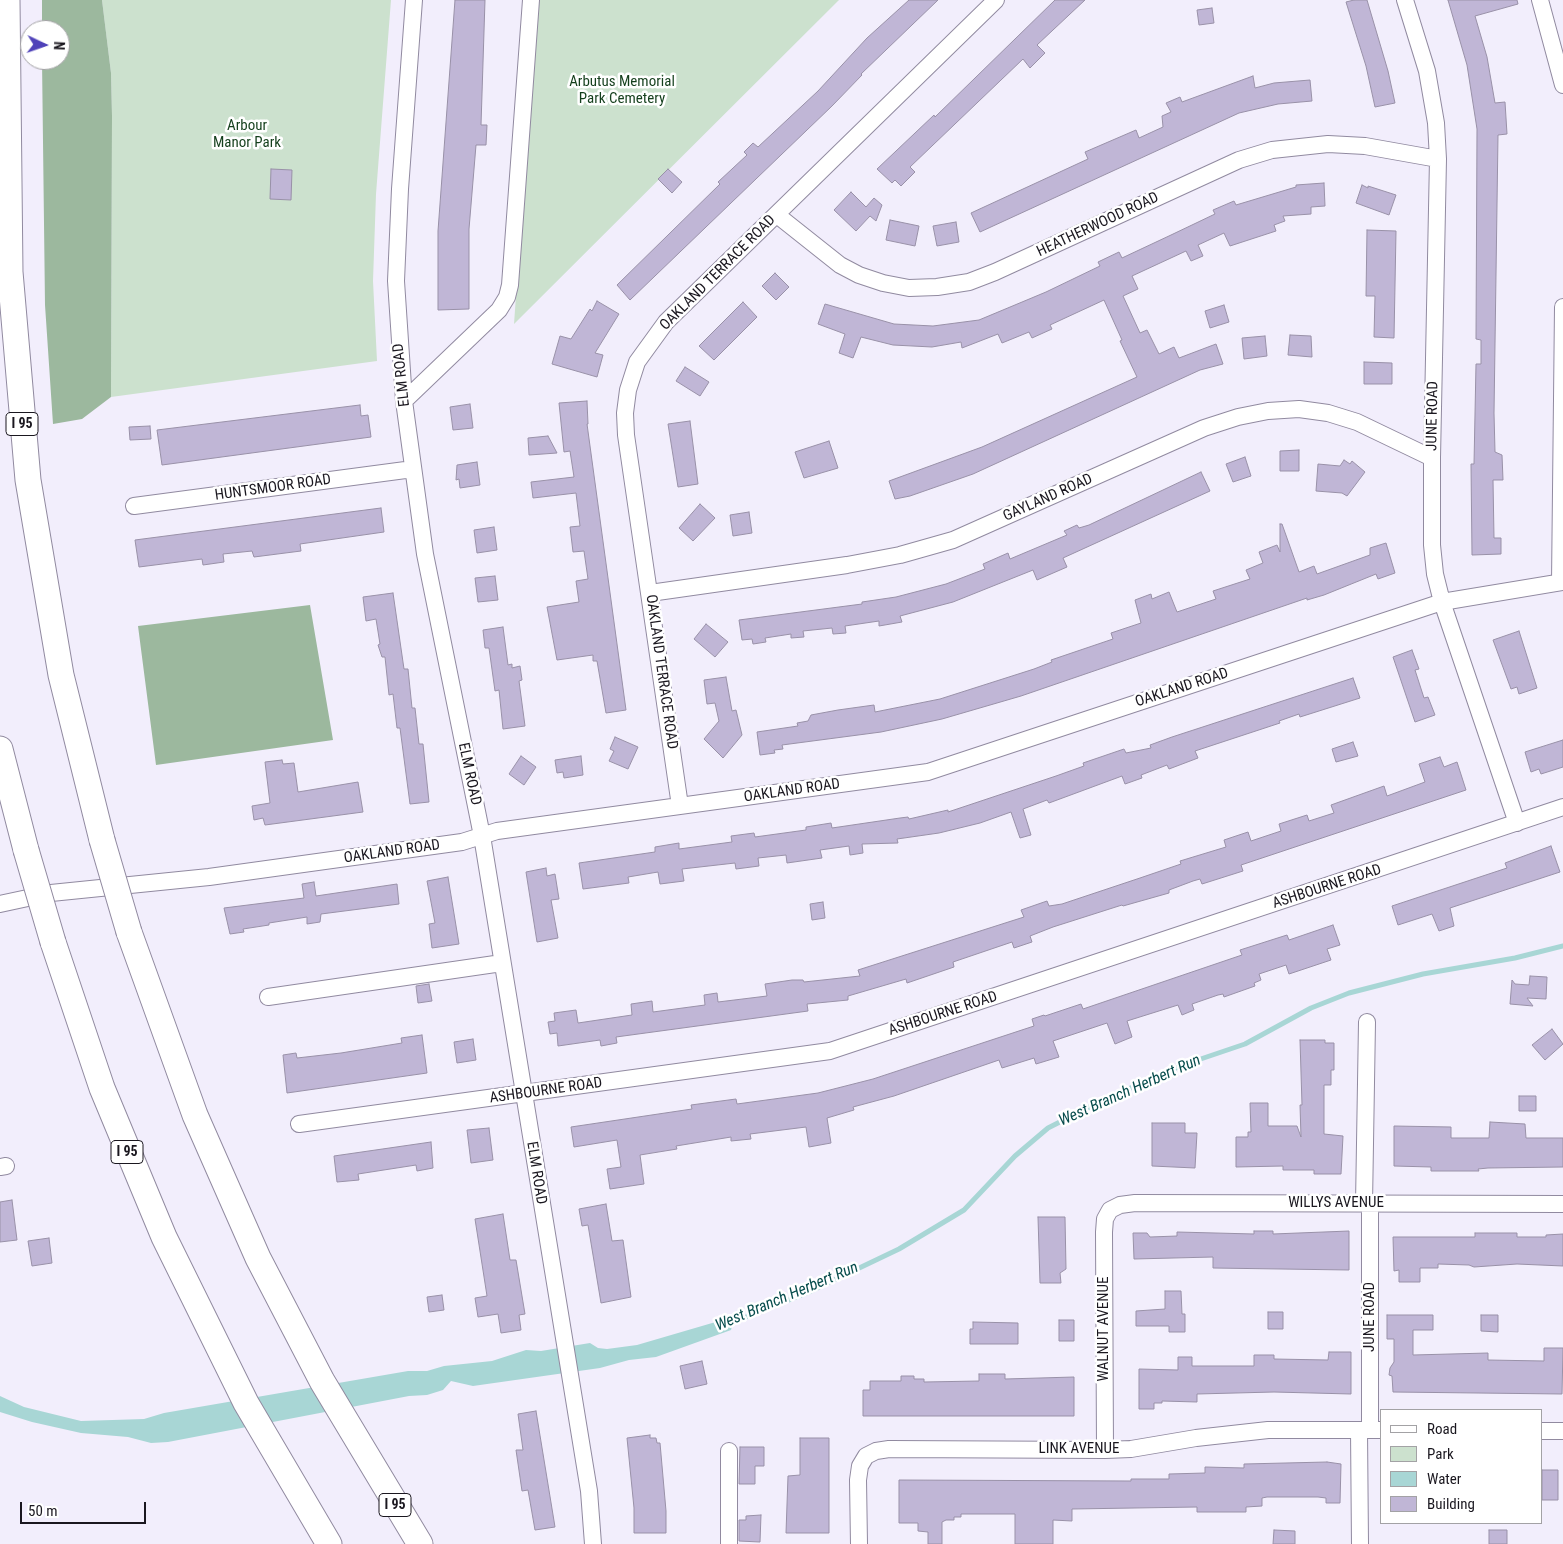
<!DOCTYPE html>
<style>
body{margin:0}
#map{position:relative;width:1563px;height:1544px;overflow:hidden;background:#f2eefc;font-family:"Roboto Condensed",sans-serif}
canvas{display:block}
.legend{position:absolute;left:1380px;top:1409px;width:162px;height:115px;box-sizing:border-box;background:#fff;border:1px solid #a3a2a5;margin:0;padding:6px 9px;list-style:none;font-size:15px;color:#1a171f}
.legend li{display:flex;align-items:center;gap:10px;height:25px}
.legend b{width:25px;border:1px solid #a3a2a5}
.north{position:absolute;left:20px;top:20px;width:50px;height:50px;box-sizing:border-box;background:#fff;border:1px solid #a3a2a5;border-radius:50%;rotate:93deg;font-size:14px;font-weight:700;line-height:20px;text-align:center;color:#1a171f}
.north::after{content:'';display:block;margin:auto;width:18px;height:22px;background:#4f42b9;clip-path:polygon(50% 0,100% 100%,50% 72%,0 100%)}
.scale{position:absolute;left:20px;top:1502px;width:126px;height:22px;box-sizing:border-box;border:2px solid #1a171f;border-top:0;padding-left:6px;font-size:15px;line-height:18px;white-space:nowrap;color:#1a171f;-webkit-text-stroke:4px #fff;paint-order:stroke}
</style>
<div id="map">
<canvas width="1563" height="1544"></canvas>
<ul class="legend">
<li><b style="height:6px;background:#fff"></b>Road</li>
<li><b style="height:14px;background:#cce1ce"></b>Park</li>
<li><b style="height:14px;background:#a8d6d5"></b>Water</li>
<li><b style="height:14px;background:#c0b6d6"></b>Building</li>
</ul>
<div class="north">N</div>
<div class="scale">50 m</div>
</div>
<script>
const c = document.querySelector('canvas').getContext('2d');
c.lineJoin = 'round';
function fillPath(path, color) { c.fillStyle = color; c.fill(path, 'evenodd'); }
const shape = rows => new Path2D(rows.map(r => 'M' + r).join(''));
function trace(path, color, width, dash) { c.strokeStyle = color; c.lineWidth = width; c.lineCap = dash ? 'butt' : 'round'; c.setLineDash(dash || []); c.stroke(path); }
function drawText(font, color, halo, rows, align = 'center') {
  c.font = font + ' "Roboto Condensed",sans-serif'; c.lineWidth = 5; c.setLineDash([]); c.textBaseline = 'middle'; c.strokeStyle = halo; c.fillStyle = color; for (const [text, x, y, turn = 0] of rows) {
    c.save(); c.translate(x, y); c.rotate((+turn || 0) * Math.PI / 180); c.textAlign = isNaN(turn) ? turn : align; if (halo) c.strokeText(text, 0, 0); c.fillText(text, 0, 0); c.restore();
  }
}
fillPath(shape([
 [102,0,391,0,376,194,373,281,377,361,111,397,112,116,111,73],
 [537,0,839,0,514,324]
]), '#cce1ce');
fillPath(shape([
 [42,0,102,0,111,73,112,116,111,397,82,419,53,424,45,305,42,60,60,60,60,30,42,30],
 [310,605,333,740,156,765,138,626]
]), '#9cb89e');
fillPath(shape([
 [719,1321,729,1322,732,1326,731,1330,656,1357,629,1360,600,1368,473,1386,451,1381,443,1390,427,1395,409,1396,168,1442,151,1443,128,1437,81,1433,32,1422,0,1412,0,1396,24,1407,81,1421,144,1419,164,1413,408,1371,427,1371,444,1366,492,1361,526,1350,541,1351,590,1343,598,1348,607,1349,637,1345]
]), '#a8d6d5');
trace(shape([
 [726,1325,809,1292,899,1249,964,1210,1015,1156,1048,1128,1103,1100,1183,1065,1245,1044,1311,1008,1349,993,1423,974,1515,958,1563,946]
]), '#a8d6d5', 5);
const building = shape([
 [455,0,485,0,481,125,487,125,486,145,476,145,469,229,469,309,438,310,438,231,455,0],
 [909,0,938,0,861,74,862,75,832,106,630,300,617,285,720,184,718,182,747,155,744,152,753,143,758,147,818,91,867,38,909,0],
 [1055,0,1085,0,1037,45,1045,53,1030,68,1023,59,910,167,915,172,901,186,895,180,892,183,877,169,934,115,935,117,1055,0],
 [1354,0,1367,0,1388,71,1395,103,1375,107,1366,66,1346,2,1354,0],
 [1448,0,1517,0,1518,4,1475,16,1487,57,1495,103,1505,102,1507,134,1498,135,1494,413,1495,452,1502,455,1503,480,1493,480,1494,538,1501,538,1501,554,1472,555,1471,464,1474,464,1476,364,1481,364,1481,340,1476,339,1477,129,1467,65,1448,0],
 [1212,8,1214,23,1199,25,1197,10,1212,8],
 [1253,76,1255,88,1274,83,1310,80,1312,101,1278,104,1239,113,980,232,971,213,1088,159,1085,152,1136,130,1139,138,1163,127,1162,116,1171,112,1166,103,1180,97,1182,102,1253,76],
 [271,169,292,170,291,200,270,199,271,169],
 [668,169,682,182,672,193,658,179,668,169],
 [1324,183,1325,206,1311,207,1311,214,1283,216,1285,221,1274,225,1276,231,1230,246,1224,233,1198,245,1203,256,1191,261,1186,251,1132,276,1138,289,1123,296,1140,333,1147,330,1159,354,1174,347,1179,358,1216,344,1223,364,1200,370,973,474,910,496,895,499,889,481,982,447,1137,377,1120,341,1122,340,1104,300,1050,325,1052,329,1032,338,1029,332,1002,343,998,334,962,348,961,342,932,347,893,345,861,337,853,358,839,353,845,334,818,324,825,304,894,324,933,326,979,320,1046,292,1100,266,1098,262,1119,252,1122,258,1171,235,1215,214,1213,210,1234,201,1236,205,1296,187,1296,185,1324,183],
 [1362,185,1368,188,1368,186,1396,195,1389,215,1356,203,1362,185],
 [851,192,866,207,874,198,882,205,876,221,870,216,856,231,834,210,851,192],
 [890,220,919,226,915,246,886,240,890,220],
 [956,222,959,242,937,246,933,226,956,222],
 [1367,230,1396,231,1394,338,1374,337,1375,296,1366,296,1367,230],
 [775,273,789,287,776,300,762,286,775,273],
 [597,301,619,314,595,353,603,355,597,377,552,364,560,336,571,339,590,309,592,311,597,301],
 [743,302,757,317,714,360,699,346,743,302],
 [1224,305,1229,322,1210,328,1205,311,1224,305],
 [1290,335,1311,336,1312,357,1288,355,1290,335],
 [1265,336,1267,356,1244,359,1242,338,1265,336],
 [1364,362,1392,363,1392,384,1364,384,1364,362],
 [685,367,709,382,700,396,676,381,685,367],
 [587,401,588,424,587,424,626,710,606,713,597,661,593,661,593,655,557,660,547,607,579,602,576,581,588,579,584,551,573,552,570,527,580,526,576,493,533,498,531,482,574,477,570,451,564,452,559,403,587,401],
 [470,404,473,428,453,430,450,407,470,404],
 [360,405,361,416,368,415,371,437,162,465,157,430,360,405],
 [690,421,698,484,678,487,668,424,690,421],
 [150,426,151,439,130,440,129,427,150,426],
 [548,436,557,453,529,455,528,438,548,436],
 [829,441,838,468,804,478,795,452,829,441],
 [1299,450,1299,471,1280,471,1280,451,1299,450],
 [1245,457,1251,476,1233,482,1226,464,1245,457],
 [1344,460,1350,464,1352,461,1365,472,1347,496,1342,493,1316,491,1318,464,1340,466,1344,460],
 [477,462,480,485,460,488,459,479,456,480,457,465,477,462],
 [1201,472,1210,491,1063,558,1067,567,1037,580,1033,570,953,602,900,616,902,622,879,626,879,621,845,626,846,633,833,634,832,628,803,631,804,637,791,638,791,634,765,638,766,642,753,644,752,639,742,640,739,620,862,604,862,602,896,597,946,584,985,569,983,564,1008,553,1010,559,1067,535,1064,531,1077,525,1079,528,1089,525,1201,472],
 [700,504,715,518,693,541,679,528,700,504],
 [381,508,384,532,300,544,301,551,254,557,252,551,223,554,224,562,203,565,202,559,139,567,135,540,381,508],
 [749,512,752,533,733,536,730,515,749,512],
 [1280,524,1282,524,1299,572,1314,566,1317,574,1370,555,1370,548,1386,543,1395,573,1378,579,1376,574,1324,595,1307,600,1307,598,1021,696,942,719,881,732,782,745,783,749,774,750,775,753,760,755,757,732,798,726,797,723,808,721,811,715,838,710,874,705,875,712,940,699,1034,669,1052,662,1051,660,1113,639,1111,633,1141,623,1135,600,1151,594,1152,599,1169,592,1177,612,1216,599,1213,591,1250,579,1246,570,1263,563,1259,552,1277,545,1280,552,1280,524],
 [494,527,497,550,477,553,474,530,494,527],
 [495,576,498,600,478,602,475,578,495,576],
 [393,593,404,669,408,669,412,708,415,708,419,744,423,744,429,802,410,804,400,728,397,728,393,694,389,695,385,657,382,657,378,645,380,644,376,619,366,621,363,597,393,593],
 [706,624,728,642,715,657,694,639,706,624],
 [503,627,508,665,512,664,512,668,520,666,522,680,519,681,525,726,503,729,499,690,495,691,489,648,485,648,483,630,503,627],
 [1519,631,1537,688,1519,694,1517,687,1511,689,1493,640,1519,631],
 [1412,650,1419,669,1415,670,1424,698,1428,697,1435,715,1415,722,1393,657,1412,650],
 [726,677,732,711,736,710,742,735,723,758,704,739,719,721,715,703,707,704,704,680,726,677],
 [1353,678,1360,698,1300,717,1299,714,1279,721,1280,723,1195,751,1198,758,1169,769,1167,765,1141,775,1142,778,1125,784,1122,776,1049,803,1047,800,1023,809,1031,835,1020,838,1011,812,980,823,939,833,897,839,898,843,862,844,863,853,850,855,849,846,820,850,822,858,787,863,786,855,758,858,759,866,736,869,735,863,682,869,684,881,660,884,658,872,628,877,629,883,583,889,579,863,655,852,655,847,679,843,679,849,732,842,731,836,754,833,755,837,806,830,806,827,831,823,832,828,900,818,908,817,909,819,948,810,948,812,1056,776,1084,766,1083,763,1124,749,1126,753,1151,748,1150,745,1172,737,1353,678],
 [615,737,638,747,628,769,609,761,614,751,610,749,615,737],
 [1563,740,1563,767,1541,774,1539,769,1531,772,1525,752,1563,740],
 [1353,742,1358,756,1336,762,1332,749,1353,742],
 [521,756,536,767,524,785,509,774,521,756],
 [581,756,583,775,564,778,563,772,557,773,555,760,581,756],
 [1440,757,1444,767,1457,762,1466,790,1241,865,1243,871,1202,884,1200,879,1193,881,1169,890,1169,893,1123,906,1122,905,1053,927,1030,936,1032,942,1014,948,1012,942,953,962,954,967,907,983,906,979,848,996,848,1000,807,1004,808,1011,616,1037,617,1043,601,1046,600,1040,558,1046,557,1033,550,1034,548,1022,555,1021,554,1013,576,1010,578,1023,632,1015,631,1004,652,1001,653,1012,705,1005,704,995,717,993,718,1002,767,996,765,984,792,980,803,980,804,982,860,976,858,970,1024,917,1021,910,1047,901,1049,906,1062,904,1140,878,1181,864,1180,861,1226,847,1224,840,1248,832,1251,841,1281,831,1279,824,1307,815,1309,821,1334,813,1331,805,1384,786,1387,796,1425,782,1419,764,1440,757],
 [282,760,283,764,294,763,298,792,358,782,363,812,265,825,263,818,254,820,252,806,270,803,265,762,282,760],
 [1551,846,1560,872,1450,908,1454,926,1439,931,1432,914,1398,925,1392,906,1507,868,1505,863,1551,846],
 [546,868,547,876,555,874,559,899,551,900,558,938,537,942,526,872,546,868],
 [448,877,459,944,432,948,429,924,435,923,427,881,448,877],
 [314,882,316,896,397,884,399,904,321,914,320,922,307,924,307,917,269,923,269,925,243,929,244,932,230,934,224,908,304,898,302,884,314,882],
 [823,902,825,918,812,920,810,904,823,902],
 [1333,925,1340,945,1327,949,1331,960,1289,974,1286,965,1259,974,1261,980,1254,983,1255,986,1224,997,1223,994,1218,995,1192,1004,1194,1010,1182,1015,1178,1005,1127,1021,1132,1037,1115,1044,1107,1023,1053,1041,1059,1057,1036,1064,1034,1058,1002,1068,999,1060,894,1096,853,1107,854,1110,827,1118,831,1143,809,1147,806,1127,750,1134,751,1139,731,1141,731,1137,676,1146,677,1149,640,1155,644,1184,610,1189,607,1169,621,1167,617,1140,574,1147,571,1127,692,1109,691,1105,736,1099,737,1104,818,1093,873,1079,1034,1026,1032,1019,1044,1015,1045,1016,1081,1004,1083,1009,1242,955,1240,950,1287,935,1289,940,1333,925],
 [1530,976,1547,977,1546,999,1527,998,1533,1006,1510,1004,1512,980,1515,984,1529,985,1530,976],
 [429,984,432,1001,418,1003,416,986,429,984],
 [1552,1029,1563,1044,1545,1060,1532,1045,1552,1029],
 [422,1035,427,1073,287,1093,283,1055,296,1053,297,1058,341,1053,402,1043,401,1038,422,1035],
 [473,1039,476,1060,457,1063,454,1042,473,1039],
 [1300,1040,1325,1040,1325,1043,1334,1043,1334,1070,1331,1070,1331,1085,1324,1085,1324,1134,1343,1136,1341,1174,1314,1174,1314,1170,1283,1170,1283,1166,1236,1167,1236,1137,1248,1137,1248,1132,1251,1132,1250,1103,1268,1103,1268,1126,1297,1126,1301,1137,1300,1105,1302,1105,1300,1040],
 [1519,1096,1536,1096,1536,1111,1519,1111,1519,1096],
 [1490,1122,1525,1124,1526,1138,1563,1138,1563,1167,1488,1168,1478,1169,1479,1171,1431,1171,1431,1167,1394,1166,1394,1126,1451,1127,1451,1138,1489,1138,1490,1122],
 [1152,1123,1185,1123,1185,1133,1197,1133,1195,1168,1152,1166,1152,1123],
 [489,1128,493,1160,471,1163,467,1130,489,1128],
 [431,1142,433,1168,417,1171,416,1165,358,1174,359,1180,337,1182,334,1156,431,1142],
 [12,1200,17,1240,0,1242,0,1202,12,1200],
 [606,1204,612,1241,623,1240,631,1297,601,1303,588,1225,582,1226,579,1209,606,1204],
 [503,1214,510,1260,516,1260,525,1314,519,1315,521,1330,501,1333,498,1314,478,1317,475,1298,487,1296,475,1219,503,1214],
 [1038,1217,1065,1217,1066,1269,1060,1273,1061,1283,1040,1283,1038,1217],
 [1254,1231,1273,1231,1273,1234,1349,1231,1349,1270,1213,1268,1213,1257,1134,1259,1133,1233,1147,1233,1150,1237,1177,1236,1177,1232,1254,1234,1254,1231],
 [1475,1233,1517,1233,1517,1237,1546,1237,1546,1235,1563,1234,1563,1266,1517,1264,1474,1267,1469,1265,1438,1264,1438,1268,1420,1268,1420,1282,1399,1282,1399,1270,1394,1271,1393,1237,1475,1237,1475,1233],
 [49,1238,52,1263,32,1266,28,1241,49,1238],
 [1165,1291,1181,1291,1182,1314,1185,1314,1185,1332,1169,1332,1169,1326,1136,1326,1136,1311,1165,1309,1165,1291],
 [442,1295,444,1310,429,1312,427,1297,442,1295],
 [1268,1312,1283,1312,1283,1329,1268,1329,1268,1312],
 [1387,1315,1433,1315,1433,1330,1413,1330,1413,1355,1488,1353,1488,1360,1544,1361,1544,1348,1563,1348,1562,1394,1393,1392,1392,1376,1389,1375,1390,1368,1394,1362,1394,1339,1387,1339,1387,1315],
 [1481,1315,1498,1315,1498,1332,1481,1331,1481,1315],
 [1059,1320,1074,1320,1074,1341,1059,1341,1059,1320],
 [973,1322,1018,1323,1018,1344,970,1344,970,1329,973,1329,973,1322],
 [1329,1352,1351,1352,1351,1394,1274,1392,1197,1394,1197,1402,1162,1401,1162,1403,1154,1403,1154,1409,1139,1409,1139,1369,1178,1370,1178,1357,1192,1357,1192,1366,1254,1366,1254,1355,1274,1355,1274,1359,1328,1360,1329,1352],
 [702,1361,707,1384,685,1389,680,1366,702,1361],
 [979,1374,1005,1374,1005,1379,1074,1377,1074,1416,863,1416,863,1390,870,1390,870,1381,901,1381,901,1376,914,1376,914,1379,924,1379,924,1382,979,1381,979,1374],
 [536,1411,555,1527,535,1530,528,1490,522,1491,516,1450,523,1450,518,1414,536,1411],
 [650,1435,650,1438,656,1438,657,1443,660,1443,666,1511,666,1533,634,1533,634,1508,627,1438,650,1435],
 [800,1438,829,1438,829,1533,786,1533,788,1476,800,1475,800,1438],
 [740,1447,764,1447,764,1466,755,1466,755,1484,739,1484,740,1447],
 [1327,1462,1341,1464,1340,1503,1326,1503,1326,1498,1318,1497,1267,1497,1262,1498,1262,1506,1246,1507,1246,1512,1197,1512,1197,1507,1072,1509,1072,1521,1053,1520,1053,1544,1015,1544,1015,1514,961,1514,961,1517,954,1517,954,1520,946,1520,942,1522,942,1544,928,1544,928,1532,918,1531,918,1523,899,1523,899,1480,1131,1481,1131,1479,1169,1479,1169,1474,1205,1473,1205,1467,1244,1468,1244,1464,1327,1462],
 [1542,1470,1558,1470,1558,1500,1542,1500,1542,1470],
 [761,1515,760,1542,739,1541,739,1520,746,1520,746,1516,761,1515],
 [1274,1530,1295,1531,1295,1544,1273,1544,1274,1530],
 [1489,1530,1507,1530,1507,1544,1489,1544,1489,1530]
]);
fillPath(building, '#c0b6d6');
trace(building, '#9991a8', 1);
const minor = shape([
 [414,0,400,189,396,281,404,401,425,554,482,836,589,1491,593,1544],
 [1405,0,1427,71,1436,123,1438,159,1432,458,1432,545,1435,574,1442,602,1517,823],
 [1540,0,1563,85],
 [777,215,840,265,859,275,883,283,909,288,937,287,969,282,995,272,1239,160,1272,150,1328,144,1365,146,1438,159],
 [404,401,499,310,507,297,510,285,531,0],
 [134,506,413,469],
 [1560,582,1563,307],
 [650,593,847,565,900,555,953,540,1204,428,1238,417,1268,411,1299,409,1328,413,1357,422,1432,458],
 [680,806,626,435,625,413,628,390,637,362,666,322,996,0],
 [0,904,51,893,209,877,462,842,497,831,928,772,1442,602,1563,582],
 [268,997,502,963],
 [299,1124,830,1051,1563,807],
 [0,1167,6,1166],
 [1364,1204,1367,1022],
 [1370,1204,1370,1430],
 [1359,1430,1360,1544],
 [1542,1431,1563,1431],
 [1105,1450,1104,1232,1105,1219,1110,1210,1120,1205,1135,1203,1563,1204],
 [729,1451,729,1544],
 [859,1544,858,1480,860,1466,866,1456,876,1451,889,1449,1105,1450,1131,1449,1196,1438,1268,1430,1382,1430]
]);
const highway = shape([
 [7,0,10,272,28,480,61,675,102,840],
 [0,749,26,850],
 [129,932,195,1115,258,1258,322,1381,420,1544],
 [53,942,102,1088,164,1237,246,1403,329,1544]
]);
trace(minor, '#918aa0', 18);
trace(highway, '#918aa0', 27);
trace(minor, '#fff', 16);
trace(highway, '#fff', 25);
const highwayBridge = shape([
 [102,840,129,932],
 [26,850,53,942]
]);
trace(highwayBridge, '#918aa0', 27, []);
trace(highwayBridge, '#fff', 25);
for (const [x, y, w] of [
 [22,424,32],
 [127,1152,32],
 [395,1505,32]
]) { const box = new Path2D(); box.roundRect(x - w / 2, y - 11.5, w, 23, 4); c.fillStyle = '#fff'; c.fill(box); trace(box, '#1a171f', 1); }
drawText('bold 14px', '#1a171f', null, [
 ["I 95",22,424],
 ["I 95",127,1152],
 ["I 95",395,1505]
]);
drawText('15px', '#143f1c', '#fff', [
 ["Arbutus Memorial",622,82],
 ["Park Cemetery",622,99],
 ["Arbour",247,126],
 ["Manor Park",247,143]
]);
drawText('15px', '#1a171f', '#fff', [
 ["HEATHERWOOD ROAD",1098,225,-25],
 ["OAKLAND TERRACE ROAD",718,273,-45],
 ["ELM ROAD",402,375,-96],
 ["JUNE ROAD",1433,416,-89],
 ["HUNTSMOOR ROAD",273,488,-8],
 ["GAYLAND ROAD",1048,498,-24],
 ["OAKLAND TERRACE ROAD",661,672,82],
 ["OAKLAND ROAD",1182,688,-18],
 ["ELM ROAD",469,774,78],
 ["OAKLAND ROAD",792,791,-8],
 ["OAKLAND ROAD",392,852,-8],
 ["ASHBOURNE ROAD",1327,887,-18],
 ["ASHBOURNE ROAD",943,1014,-18],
 ["ASHBOURNE ROAD",546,1091,-8],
 ["ELM ROAD",536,1173,81],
 ["WILLYS AVENUE",1336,1203],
 ["JUNE ROAD",1370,1317,-90],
 ["WALNUT AVENUE",1104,1329,-90],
 ["LINK AVENUE",1079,1449]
]);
drawText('italic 16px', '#074c4c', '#fff', [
 ["West Branch Herbert Run",1130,1091,-24],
 ["West Branch Herbert Run",787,1297,-23]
]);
</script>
